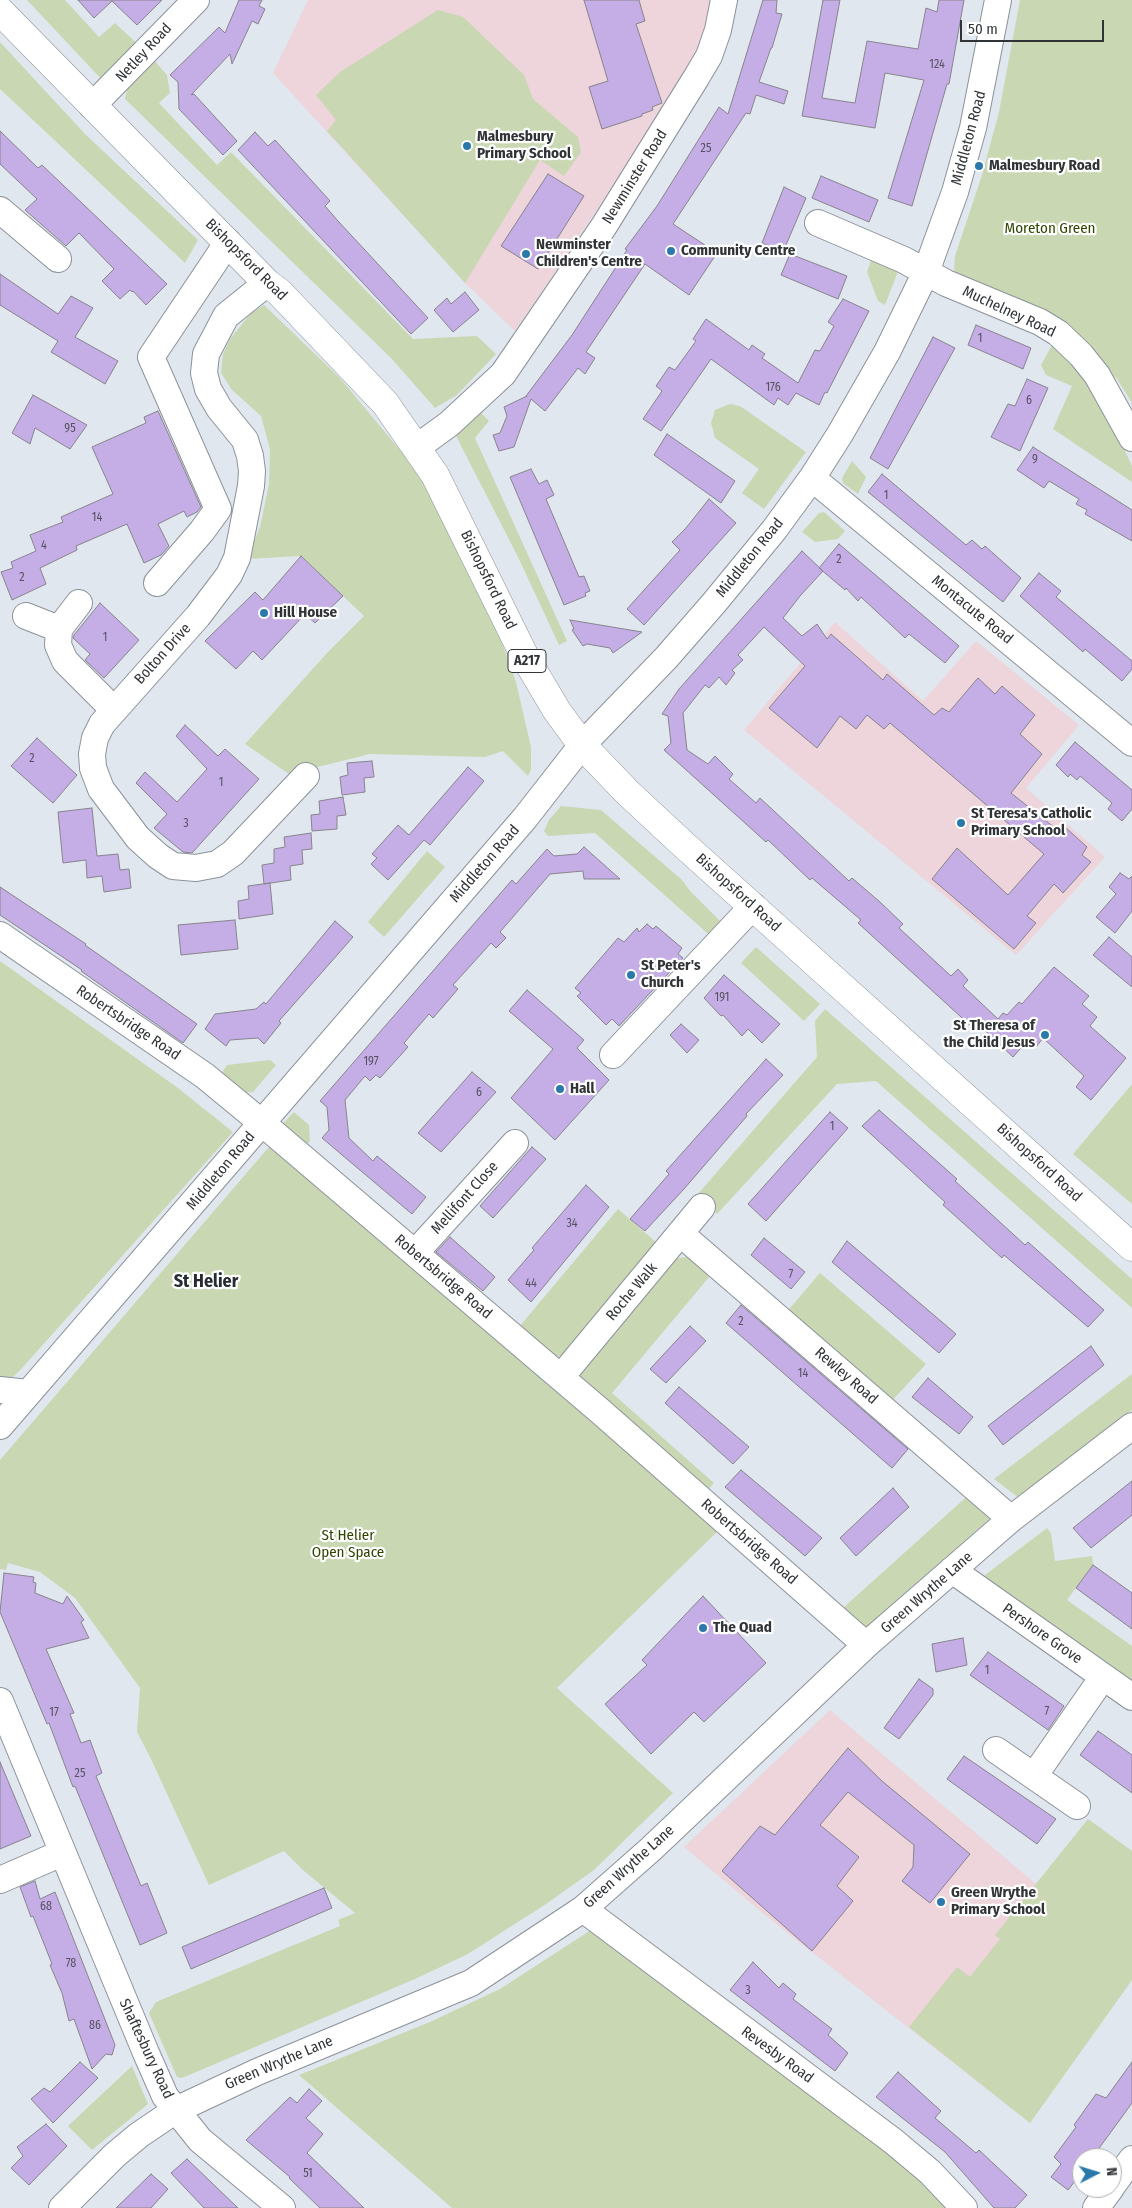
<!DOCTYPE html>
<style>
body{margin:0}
#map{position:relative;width:1132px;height:2208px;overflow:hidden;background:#e0e7ef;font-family:"Fira Sans Condensed",sans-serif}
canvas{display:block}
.north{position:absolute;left:1072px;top:2148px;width:50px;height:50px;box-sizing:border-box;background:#fff;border:1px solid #adaeaf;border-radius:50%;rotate:85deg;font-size:14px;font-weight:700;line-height:20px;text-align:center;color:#313437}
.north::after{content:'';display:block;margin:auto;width:18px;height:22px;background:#2b79ab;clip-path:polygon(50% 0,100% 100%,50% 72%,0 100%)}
.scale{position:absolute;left:960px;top:20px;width:144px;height:22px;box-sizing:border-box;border:2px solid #313437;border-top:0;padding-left:6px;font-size:15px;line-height:18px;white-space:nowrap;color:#313437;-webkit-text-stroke:4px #fff;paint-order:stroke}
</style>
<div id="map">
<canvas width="1132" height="2208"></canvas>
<div class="north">N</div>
<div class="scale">50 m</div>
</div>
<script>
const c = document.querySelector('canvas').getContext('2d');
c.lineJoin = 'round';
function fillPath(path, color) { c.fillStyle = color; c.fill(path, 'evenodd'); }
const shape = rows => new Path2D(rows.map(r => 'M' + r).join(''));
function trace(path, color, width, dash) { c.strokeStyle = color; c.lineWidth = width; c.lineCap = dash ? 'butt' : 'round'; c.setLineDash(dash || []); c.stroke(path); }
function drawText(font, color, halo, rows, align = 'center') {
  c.font = font + ' "Fira Sans Condensed",sans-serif'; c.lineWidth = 4.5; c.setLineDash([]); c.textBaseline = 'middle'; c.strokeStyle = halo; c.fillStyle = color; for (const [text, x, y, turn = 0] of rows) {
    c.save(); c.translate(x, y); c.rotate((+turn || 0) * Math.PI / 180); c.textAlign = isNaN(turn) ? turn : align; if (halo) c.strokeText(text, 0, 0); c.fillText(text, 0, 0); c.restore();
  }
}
fillPath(shape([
 [308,0,715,0,695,65,515,331,465,283,273,73],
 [835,622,923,701,976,641,1079,725,1026,788,1105,857,1016,955,744,730],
 [830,1710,1036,1884,1088,1819,1132,1851,1132,1980,1030,2123,771,1920,684,1847]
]), '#eed4db');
fillPath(shape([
 [27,0,65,0,99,37,115,23,142,48,105,83],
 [1020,0,1132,0,1132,403,1116,377,1109,381,958,278,954,269,955,256,982,175,999,112],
 [438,10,463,17,524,75,533,99,578,137,581,152,564,176,540,160,465,283,327,131,336,120,316,95,340,72],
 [0,42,86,135,198,240,185,263,0,89],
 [153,59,167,75,170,93,159,103,217,165,231,152,413,339,477,336,496,354,457,395,435,408,391,358,125,99,128,86],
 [872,257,899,269,885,305,878,301,867,272],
 [264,305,340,378,428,484,498,632,516,682,531,747,531,770,528,776,503,751,485,757,370,754,289,774,245,744,328,652,364,616,301,556,247,559,260,527,269,484,270,449,261,416,232,390,221,373,223,354,230,339,250,314],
 [1052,345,1069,355,1106,410,1132,466,1132,482,1053,429,1072,386,1046,375,1041,365],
 [730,404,740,406,806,452,764,509,742,493,759,469,715,438,713,430,711,423,715,410],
 [478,410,489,421,475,438,567,641,559,645,519,559,455,434],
 [852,461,866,477,858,494,843,483,842,478],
 [824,512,845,531,838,539,815,542,802,532,819,513],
 [561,806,601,810,682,880,691,892,727,928,716,941,595,833,548,836,544,831,549,820],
 [427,851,445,867,384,937,368,922],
 [756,947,820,1004,804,1021,741,963],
 [0,961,178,1088,233,1132,23,1367,12,1378,0,1382],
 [825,1009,1132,1279,1132,1308,876,1081,837,1084,717,1214,697,1195,817,1057,815,1021],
 [270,1060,276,1065,253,1092,244,1093,221,1074,227,1065],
 [1132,1084,1132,1204,1073,1154],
 [294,1112,309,1125,310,1141,303,1150,280,1127],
 [268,1148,273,1148,720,1529,557,1688,673,1793,594,1870,546,1904,468,1954,415,1979,182,2078,177,2077,149,2013,156,2002,340,1926,338,1920,355,1913,304,1871,284,1851,209,1885,151,1759,137,1732,140,1688,75,1598,40,1572,8,1563,6,1570,0,1569,0,1460],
 [618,1209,658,1244,561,1356,552,1357,519,1327],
 [699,1255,715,1270,612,1393,714,1483,708,1490,574,1375,673,1259],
 [820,1273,926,1364,889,1404,784,1315],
 [1132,1374,1132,1410,1019,1498,994,1479],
 [973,1491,994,1515,866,1627,843,1608],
 [1047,1528,1051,1533,1055,1561,1092,1556,1093,1565,1067,1600,1132,1646,1132,1690,987,1586,985,1575],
 [1088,1819,1132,1851,1132,1980,1030,2123,909,2027,957,1967,970,1977,1000,1939,995,1935],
 [591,1930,874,2137,951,2208,452,2208,299,2075,430,2022,500,1989],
 [132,2066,148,2104,92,2150,68,2126]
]), '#c9d8b3');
const building = shape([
 [78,0,162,0,137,25,112,1,94,18,78,0],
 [239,0,262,0,259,6,265,9,258,24,252,21,232,64,230,54,191,95,194,94,237,141,223,155,179,109,178,82,170,75,219,27,225,33,239,0],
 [584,0,639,0,645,21,636,24,662,103,652,107,653,110,642,114,642,116,602,129,589,87,608,81,584,0],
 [763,0,777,0,776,13,782,14,772,48,771,48,759,82,788,91,784,104,756,95,750,114,746,113,673,224,717,253,689,295,645,264,586,352,595,358,585,374,578,368,545,411,531,399,514,447,499,451,493,435,500,433,507,416,504,407,527,396,526,396,572,335,627,250,625,249,657,206,719,107,728,114,763,0],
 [823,0,840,0,822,98,855,103,867,41,918,49,926,8,937,12,939,0,964,0,949,84,947,84,912,206,888,198,924,80,885,73,875,128,802,116,823,0],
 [0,131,38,168,42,165,167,284,146,305,133,291,132,292,130,290,120,299,102,281,114,269,79,233,66,246,25,210,37,199,0,164,0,131],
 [255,132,268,146,275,140,330,201,325,206,338,221,428,318,411,334,238,150,255,132],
 [548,174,584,196,538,269,501,246,548,174],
 [821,176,878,200,869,222,812,198,821,176],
 [784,187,806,198,783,252,762,243,784,187],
 [790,254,847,276,838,299,781,275,790,254],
 [0,274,58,314,71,296,93,308,75,337,118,361,105,384,51,352,58,341,0,305,0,274],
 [465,292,479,310,453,332,434,310,447,298,451,304,465,292],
 [843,299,869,311,827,393,825,392,819,405,796,393,788,405,778,398,774,405,711,359,661,431,643,419,662,391,656,386,669,367,675,370,696,341,693,339,706,319,749,350,752,345,765,354,762,358,798,383,815,350,820,351,834,326,828,322,843,299],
 [976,325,1031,348,1023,369,968,345,976,325],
 [933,337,955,348,888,469,870,458,933,337],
 [1027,379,1048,388,1020,451,991,437,1008,404,1015,406,1027,379],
 [33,395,87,425,70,449,35,428,30,444,12,433,33,395],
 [158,411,201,507,197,512,187,517,184,511,158,524,169,546,161,555,144,563,127,524,76,546,77,550,40,568,46,584,12,600,1,572,13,568,11,562,36,551,30,535,63,522,61,517,113,494,92,447,146,423,144,417,158,411],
 [667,434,735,481,721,503,654,455,667,434],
 [1033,447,1132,510,1132,541,1085,514,1087,510,1076,504,1079,499,1049,481,1044,488,1017,470,1033,447],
 [531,469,539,484,547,480,554,495,546,499,579,577,584,576,590,591,585,593,586,596,564,605,510,477,531,469],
 [882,474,966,545,972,540,982,549,985,546,1021,578,1003,602,868,492,882,474],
 [709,499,736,523,644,625,627,609,680,550,672,542,686,528,709,499],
 [839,544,959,646,945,663,909,634,905,638,861,597,858,601,846,588,845,590,819,568,839,544],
 [802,551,823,571,800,596,783,618,802,636,817,624,827,639,831,634,883,680,887,674,934,715,942,708,949,712,978,678,995,694,1002,686,1035,715,1020,734,1042,754,1011,793,1060,832,1065,827,1087,847,1082,855,1091,862,1063,893,1054,884,1027,916,1036,923,1014,949,932,879,957,848,1008,895,1044,854,890,723,884,729,867,715,856,729,840,716,817,748,769,708,805,666,764,627,738,655,743,660,732,670,735,673,726,685,719,677,709,688,705,685,683,713,687,750,708,764,715,756,733,774,729,779,756,803,760,798,849,881,852,878,880,902,903,924,899,928,951,976,958,969,968,980,963,986,998,1019,1003,1013,1007,1015,1019,1002,1022,1004,1054,967,1089,996,1082,1004,1097,1017,1090,1026,1126,1058,1091,1100,1076,1087,1084,1076,1043,1038,1036,1047,1028,1040,1013,1057,976,1022,972,1027,858,923,861,920,812,878,810,880,768,840,766,842,664,750,671,743,668,716,662,714,679,689,802,551],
 [301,556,343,596,315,623,305,614,262,660,253,651,236,669,205,641,255,592,263,600,301,556],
 [1039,573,1061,591,1056,597,1132,661,1132,669,1122,681,1085,649,1083,652,1020,596,1039,573],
 [100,603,139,640,104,678,85,660,90,654,73,638,74,635,100,603],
 [570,620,642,632,613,653,610,648,587,644,583,646,572,630,574,629,570,620],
 [185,725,218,756,225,749,259,779,192,853,183,852,154,828,167,814,136,783,145,772,177,802,207,769,176,736,185,725],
 [37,738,77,775,53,803,11,766,37,738],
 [1075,742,1132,790,1132,809,1122,821,1108,809,1112,803,1080,776,1077,780,1070,774,1068,777,1056,765,1075,742],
 [372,761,374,777,364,778,365,792,342,795,340,777,348,775,347,763,372,761],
 [468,767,484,781,430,845,424,840,388,880,371,864,377,858,372,854,398,825,409,835,468,767],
 [343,797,346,815,337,816,337,829,312,831,311,815,320,814,319,801,343,797],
 [92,808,97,856,118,854,120,870,129,869,131,888,104,892,102,876,87,878,86,860,63,863,58,812,92,808],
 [311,833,312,849,302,850,303,864,290,866,291,880,264,884,262,865,274,863,274,849,285,847,284,837,311,833],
 [584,847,620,879,584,879,583,871,550,874,500,932,506,938,496,948,491,943,453,985,458,989,433,1018,429,1014,404,1043,408,1047,380,1078,376,1075,370,1081,365,1076,345,1100,349,1138,373,1161,377,1156,426,1197,412,1214,322,1138,329,1130,327,1107,320,1101,512,880,516,884,547,849,554,856,577,854,584,847],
 [1120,873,1129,879,1132,876,1132,911,1115,933,1096,917,1116,894,1109,887,1120,873],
 [270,883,273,914,239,919,238,901,249,899,248,886,270,883],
 [0,887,86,944,85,945,197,1024,183,1043,81,971,82,970,0,915,0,887],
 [235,920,238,949,181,955,178,925,235,920],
 [335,921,353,937,279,1021,281,1023,264,1044,258,1038,230,1040,226,1046,205,1029,215,1014,256,1009,264,1002,266,1004,335,921],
 [647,924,653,929,656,926,682,948,678,954,683,958,619,1026,612,1019,606,1025,577,996,581,993,575,988,618,938,624,942,637,928,639,932,647,924],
 [1109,937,1132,957,1132,987,1093,955,1109,937],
 [724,975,780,1024,762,1043,748,1029,742,1036,723,1015,721,1016,704,998,724,975],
 [527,990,584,1040,577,1048,609,1080,555,1140,511,1098,553,1049,509,1011,527,990],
 [681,1024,699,1040,687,1053,670,1035,681,1024],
 [766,1059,783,1075,746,1114,747,1116,684,1189,645,1231,630,1219,669,1174,666,1171,766,1059],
 [472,1072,496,1092,441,1152,418,1133,472,1072],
 [879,1110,957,1179,955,1181,1025,1245,1028,1242,1104,1310,1088,1327,1004,1255,1002,1258,943,1205,945,1202,862,1126,879,1110],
 [830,1112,848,1128,766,1221,748,1204,830,1112],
 [532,1147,546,1159,493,1218,480,1206,532,1147],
 [586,1185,609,1207,531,1302,508,1280,534,1250,532,1248,586,1185],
 [450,1237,495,1277,483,1291,436,1252,450,1237],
 [764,1238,805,1272,791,1289,751,1255,764,1238],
 [847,1241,956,1334,939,1353,832,1262,847,1241],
 [741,1305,908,1449,892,1468,726,1323,741,1305],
 [690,1326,706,1341,666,1383,650,1369,690,1326],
 [1091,1346,1104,1365,1003,1445,988,1426,1091,1346],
 [928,1378,973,1417,959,1434,912,1397,928,1378],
 [679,1387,749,1447,733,1464,665,1403,679,1387],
 [741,1470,822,1538,805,1556,725,1487,741,1470],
 [1132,1481,1132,1515,1091,1548,1073,1528,1132,1481],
 [893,1488,909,1507,856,1556,840,1538,893,1488],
 [1093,1565,1132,1593,1132,1629,1076,1588,1093,1565],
 [4,1573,34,1577,33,1582,36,1583,35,1593,63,1604,67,1596,84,1620,81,1622,89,1638,46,1649,74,1713,70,1714,81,1743,90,1740,102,1773,96,1776,141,1886,147,1883,167,1933,140,1945,75,1786,73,1787,49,1723,47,1724,0,1612,4,1573],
 [703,1596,766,1663,704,1722,694,1712,651,1754,605,1704,647,1665,642,1660,703,1596],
 [963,1638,967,1665,936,1672,932,1644,963,1638],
 [988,1652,1064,1706,1048,1730,970,1675,988,1652],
 [919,1679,933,1689,933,1695,899,1739,884,1728,919,1679],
 [1098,1731,1132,1755,1132,1793,1080,1755,1098,1731],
 [848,1748,882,1781,970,1854,930,1903,902,1881,913,1867,914,1845,848,1792,820,1825,859,1857,837,1886,853,1901,812,1951,722,1871,760,1826,775,1835,848,1748],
 [964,1756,1056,1819,1037,1844,947,1779,964,1756],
 [0,1762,31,1836,0,1849,0,1762],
 [35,1881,40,1899,55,1892,115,2045,112,2055,106,2054,92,2069,74,2019,69,2021,62,1993,50,1965,52,1964,33,1916,31,1917,20,1887,35,1881],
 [324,1888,332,1908,191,1969,182,1947,324,1888],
 [753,1962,779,1988,783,1983,796,1994,793,1999,832,2029,828,2035,848,2053,835,2071,730,1990,753,1962],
 [80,2062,98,2078,53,2123,31,2099,44,2088,50,2092,80,2062],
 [1132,2062,1132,2103,1092,2158,1082,2158,1082,2172,1068,2190,1051,2177,1061,2164,1054,2157,1076,2127,1074,2125,1096,2094,1106,2098,1132,2062],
 [898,2072,941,2111,935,2118,976,2153,979,2150,1027,2195,1015,2208,994,2208,945,2152,876,2097,898,2072],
 [309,2089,322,2101,306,2118,323,2134,307,2153,364,2208,320,2208,289,2178,290,2177,246,2140,290,2097,297,2103,309,2089],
 [46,2124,67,2146,29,2185,11,2168,23,2156,17,2147,46,2124],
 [187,2159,238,2208,204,2208,171,2173,187,2159],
 [151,2174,168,2189,151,2208,116,2208,151,2174]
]);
fillPath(building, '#c5ade5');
trace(building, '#87848d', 1);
const minor = shape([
 [92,106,196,0],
 [0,210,58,259],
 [818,223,904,260,946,283,1040,322,1058,333,1081,355,1097,375,1132,438],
 [267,283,226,316,206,354,204,373,208,389,219,408,245,440,250,456,252,471,251,486,237,558,229,575,198,616,102,724,95,738,92,754,93,768,101,789,138,838,158,856,173,866,196,868,217,864,233,853,306,776],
 [416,448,449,424,503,374,604,226,696,78,709,56,718,30,724,0],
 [812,478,1132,743],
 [157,583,202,531,218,509,151,357,228,242],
 [79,603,59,629,58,645,65,661,113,709],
 [26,616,59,629],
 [0,935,205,1076,262,1123,600,1411,866,1645],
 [613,1055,753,906],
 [681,1234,1011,1519],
 [415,1253,515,1143],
 [561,1377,702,1207],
 [0,1390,28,1393],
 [0,1426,525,818,582,745,666,658,714,603,774,530,812,478,840,434,887,352,926,272,955,192,973,128,998,0],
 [952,1570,1132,1697],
 [0,1701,146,2053,165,2096,200,2140,282,2208],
 [996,1750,1077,1806],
 [1034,1776,1103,1677],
 [0,1880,62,1853],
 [583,1909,893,2141,930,2172,964,2208],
 [1112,2186,1132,2159],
 [62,2208,115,2155,139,2135,176,2110,257,2072,471,1983,583,1909,651,1849,866,1645,1011,1519,1132,1426],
 [1096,2208,1111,2188]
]);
const major = shape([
 [0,11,267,283,279,292,385,403,435,475,525,657,557,711,582,745,627,792,684,845,1132,1247]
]);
trace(minor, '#8c929a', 28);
trace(major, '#8c929a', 29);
trace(minor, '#fff', 26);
trace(major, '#fff', 28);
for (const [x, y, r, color] of [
 [467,146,5,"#2b79ab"],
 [979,166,5,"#2b79ab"],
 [671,251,5,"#2b79ab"],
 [526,254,5,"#2b79ab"],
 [264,613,5,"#2b79ab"],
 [961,823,5,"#2b79ab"],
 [631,975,5,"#2b79ab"],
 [1045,1035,5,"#2b79ab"],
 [560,1089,5,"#2b79ab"],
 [703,1628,5,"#2b79ab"],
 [941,1902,5,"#2b79ab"]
]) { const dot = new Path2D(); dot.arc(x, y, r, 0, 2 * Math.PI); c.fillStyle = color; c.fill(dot); trace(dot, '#fff', 2); }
drawText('12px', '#565262', null, [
 ["124",937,65],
 ["25",706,149],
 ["1",980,339],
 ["176",773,388],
 ["6",1029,401],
 ["95",70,429],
 ["9",1035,460],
 ["1",886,496],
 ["14",97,518],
 ["4",44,546],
 ["2",839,560],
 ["2",22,578],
 ["1",105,638],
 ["2",32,759],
 ["1",221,783],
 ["3",186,824],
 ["191",722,998],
 ["197",371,1062],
 ["6",479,1093],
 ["1",832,1127],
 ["34",572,1224],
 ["7",791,1275],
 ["44",531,1284],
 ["2",741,1322],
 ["14",803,1374],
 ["1",987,1671],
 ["7",1047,1712],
 ["17",54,1713],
 ["25",80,1774],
 ["68",46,1907],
 ["78",71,1964],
 ["3",748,1991],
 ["86",95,2026],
 ["51",308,2174]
]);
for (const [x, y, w] of [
 [527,661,38]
]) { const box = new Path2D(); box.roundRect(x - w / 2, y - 11.5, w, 23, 4); c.fillStyle = '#fff'; c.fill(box); trace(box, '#313437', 1); }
drawText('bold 14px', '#313437', null, [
 ["A217",527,661]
]);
drawText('15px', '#313437', '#fff', [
 ["Netley Road",144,53,-47],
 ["Middleton Road",969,138,-75],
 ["Newminster Road",635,177,-58],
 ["Bishopsford Road",246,260,45],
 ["Muchelney Road",1009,312,25],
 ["Middleton Road",750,558,-51],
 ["Bishopsford Road",488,580,64],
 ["Montacute Road",972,610,39],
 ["Bolton Drive",163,654,-48],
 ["Middleton Road",485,864,-49],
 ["Bishopsford Road",738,893,42],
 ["Robertsbridge Road",128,1023,34],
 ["Bishopsford Road",1039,1163,42],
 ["Middleton Road",221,1171,-50],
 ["Mellifont Close",465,1198,-48],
 ["Robertsbridge Road",443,1277,40],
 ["Roche Walk",632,1292,-50],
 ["Rewley Road",846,1376,41],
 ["Robertsbridge Road",749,1542,41],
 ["Green Wrythe Lane",927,1593,-41],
 ["Pershore Grove",1042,1634,35],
 ["Green Wrythe Lane",629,1867,-42],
 ["Shaftesbury Road",146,2049,65],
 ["Revesby Road",777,2055,36],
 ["Green Wrythe Lane",279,2063,-23]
]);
drawText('bold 15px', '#313437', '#fff', [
 ["Malmesbury",477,137],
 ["Primary School",477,154],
 ["Malmesbury Road",989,166],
 ["Newminster",536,245],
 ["Children's Centre",536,262],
 ["Community Centre",681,251],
 ["Hill House",274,613],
 ["St Teresa's Catholic",971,814],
 ["Primary School",971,831],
 ["St Peter's",641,966],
 ["Church",641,983],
 ["St Theresa of",1035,1026,"right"],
 ["the Child Jesus",1035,1043,"right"],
 ["Hall",570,1089],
 ["The Quad",713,1628],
 ["Green Wrythe",951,1893],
 ["Primary School",951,1910]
], 'left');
drawText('15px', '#314400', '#fff', [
 ["Moreton Green",1050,229],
 ["St Helier",348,1536],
 ["Open Space",348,1553]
]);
drawText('bold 18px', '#272c32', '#fff', [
 ["St Helier",206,1282]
]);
</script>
